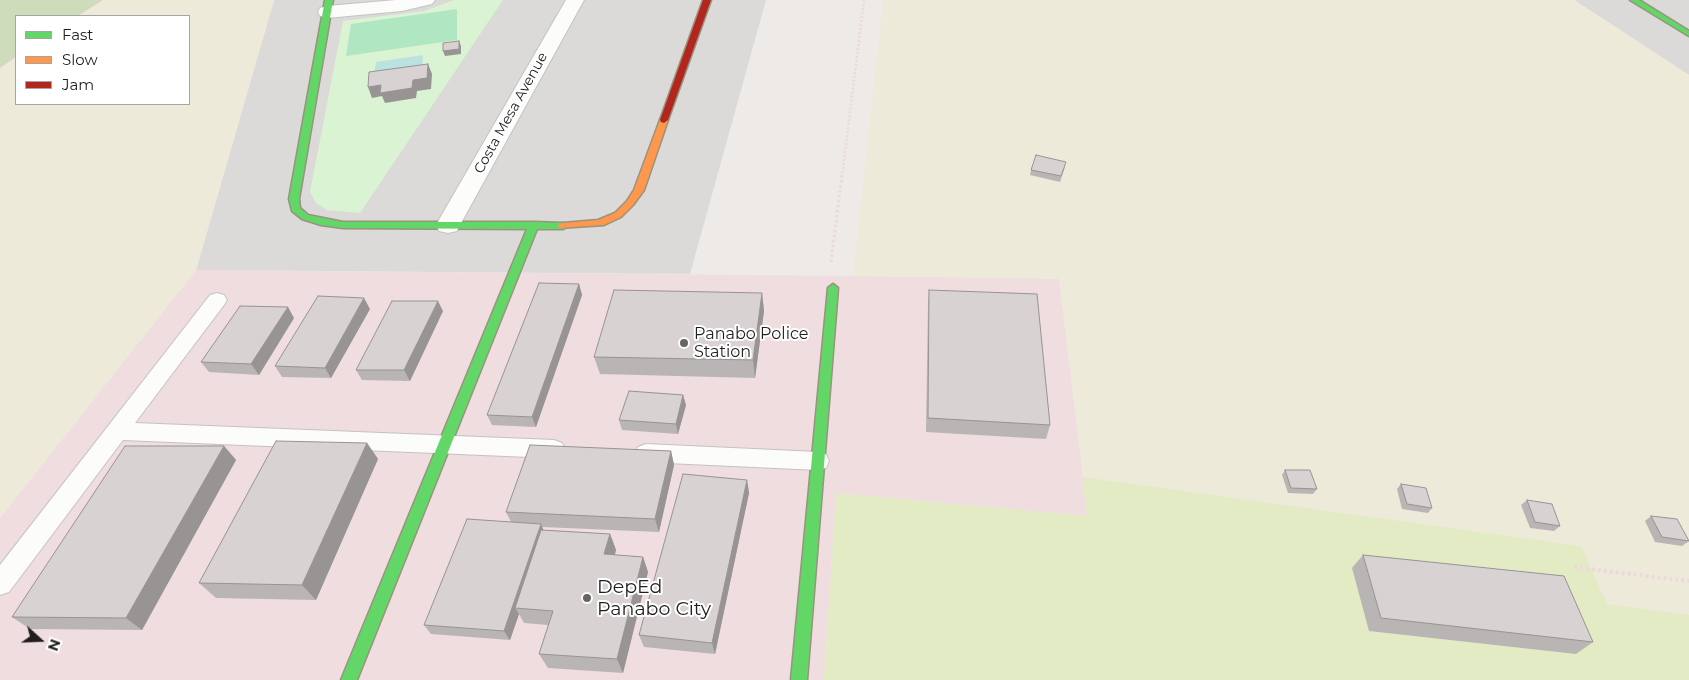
<!DOCTYPE html>
<style>
body{margin:0}
#map{position:relative;width:1689px;height:680px;overflow:hidden;background:#edeae7;font-family:Montserrat,sans-serif}
canvas{display:block}
.legend{position:absolute;left:15px;top:15px;width:175px;height:90px;box-sizing:border-box;background:#fff;border:1px solid #a5a5a5;margin:0;padding:6px 9px;list-style:none;font-size:15px;color:#1f1f1f}
.legend li{display:flex;align-items:center;gap:10px;height:25px}
.legend b{width:25px;border:1px solid #a5a5a5}
.north{position:absolute;left:15px;top:615px;width:50px;height:50px;-webkit-text-stroke:4px #fff;paint-order:stroke;rotate:110deg;font-size:14px;font-weight:700;line-height:20px;text-align:center;color:#1f1f1f}
.north::after{content:'';display:block;margin:auto;width:18px;height:22px;background:#1f1f1f;clip-path:polygon(50% 0,100% 100%,50% 72%,0 100%)}
</style>
<div id="map">
<canvas width="1689" height="680"></canvas>
<ul class="legend">
<li><b style="height:6px;background:#63d668"></b>Fast</li>
<li><b style="height:6px;background:#ff974d"></b>Slow</li>
<li><b style="height:6px;background:#b3261e"></b>Jam</li>
</ul>
<div class="north">N</div>
</div>
<script>
const c = document.querySelector('canvas').getContext('2d');
c.lineJoin = 'round';
function fillPath(path, color) { c.fillStyle = color; c.fill(path, 'evenodd'); }
const shape = rows => new Path2D(rows.map(r => 'M' + r).join(''));
function trace(path, color, width, dash) { c.strokeStyle = color; c.lineWidth = width; c.lineCap = dash ? 'butt' : 'round'; c.setLineDash(dash || []); c.stroke(path); }
function drawText(font, color, halo, rows, align = 'center') {
  c.font = font + ' Montserrat,sans-serif'; c.lineWidth = 4; c.setLineDash([]); c.textBaseline = 'middle'; c.strokeStyle = halo; c.fillStyle = color; for (const [text, x, y, turn = 0] of rows) {
    c.save(); c.translate(x, y); c.rotate((+turn || 0) * Math.PI / 180); c.textAlign = isNaN(turn) ? turn : align; if (halo) c.strokeText(text, 0, 0); c.fillText(text, 0, 0); c.restore();
  }
}
fillPath(shape([
 [274,0,766,0,690,274,196,270],
 [1574,0,1689,0,1689,75]
]), '#dcdad9');
fillPath(shape([
 [196,270,1059,278,1083,477,1086,516,836,493,824,680,0,680,0,518]
]), '#efdddf');
fillPath(shape([
 [103,0,274,0,196,270,0,518,0,68,16,57,16,104,189,104,189,16,78,16],
 [883,0,1574,0,1689,75,1689,615,1606,604,1581,546,1083,477,1059,279,853,276]
]), '#eeeada');
fillPath(shape([
 [1083,477,1581,546,1607,604,1689,615,1689,680,824,680,836,493,1086,516]
]), '#e3ebc5');
fillPath(shape([
 [0,0,103,0,78,16,16,16,16,57,0,68]
]), '#cfdcbc');
fillPath(shape([
 [454,0,503,0,360,213,327,210,316,203,310,192,343,21,424,11]
]), '#daf3d2');
fillPath(shape([
 [457,9,457,40,346,56,351,24]
]), '#b1e6c2');
fillPath(shape([
 [423,55,422,68,374,75,376,62]
]), '#b9e2e1');
const lane = shape([
 [217,293,224,295,227,300,224,305,135,423,554,440,562,443,565,449,562,455,554,458,123,440,9,592,0,595,0,565,210,295,217,293],
 [646,444,818,452,826,454,829,461,826,468,818,470,646,462,638,459,635,453,638,447,646,444]
]);
const street = shape([
 [396,0,435,0,432,4,402,11,327,18,320,16,318,12,320,8,327,6,396,0],
 [566,0,584,0,460,225,457,231,448,233,439,231,436,225,566,0]
]);
const fast = shape([
 [325,0,333,0,299,199,300,208,308,215,343,222,534,222,563,223,568,226,563,229,537,229,357,680,341,680,527,229,343,228,321,225,302,219,292,211,289,199,325,0],
 [1630,0,1639,0,1689,31,1689,36,1630,0],
 [833,284,838,288,807,680,791,680,828,288,833,284]
]);
const slow = shape([
 [664,117,668,120,644,190,633,205,621,217,604,225,559,228,558,226,559,224,563,223,598,220,615,213,627,201,634,190,660,120,664,117]
]);
const jam = shape([
 [703,0,711,0,668,120,664,123,661,122,660,120,703,0]
]);
trace(lane, '#c4c3c2', 2);
trace(street, '#c4c3c2', 2);
trace(fast, '#98947e', 3);
trace(slow, '#98947e', 3);
trace(jam, '#98947e', 3);
trace(shape([
 [842,177,864,0]
]), '#ebd9db', 2.5, [2, 2]);
trace(shape([
 [831,262,842,176]
]), '#ebd9db', 3, [2.5, 2.5]);
trace(shape([
 [1574,567,1689,581]
]), '#ebd9db', 4, [3, 3]);
fillPath(lane, '#fcfcfb');
fillPath(street, '#fcfcfb');
fillPath(fast, '#63d668');
fillPath(slow, '#ff974d');
fillPath(jam, '#b3261e');
fillPath(shape([
 [1065,167,1060,182,1030,175,1031,170],
 [579,284,582,295,536,427,492,425,487,415],
 [929,290,1050,425,1046,439,926,432,928,304],
 [762,293,764,311,755,378,600,374,594,357],
 [370,309,331,378,282,377,275,366],
 [443,311,410,381,362,380,356,370],
 [294,318,259,375,209,372,201,362],
 [683,395,686,405,678,434,622,430,619,420],
 [367,443,378,459,316,600,216,598,199,583],
 [224,446,236,460,142,630,30,629,12,617],
 [671,451,674,465,659,532,542,527,543,530,610,534,616,550,615,555,643,557,648,572,623,673,548,668,539,654,548,625,524,623,519,614,510,640,431,634,424,625,511,522,506,512],
 [1285,470,1317,489,1313,494,1288,493,1282,475],
 [747,480,749,493,715,654,644,647,639,635],
 [1401,484,1432,508,1428,513,1402,509,1397,489],
 [1527,500,1560,526,1554,531,1530,528,1521,505],
 [1651,516,1689,541,1682,546,1655,542,1645,521],
 [1363,555,1593,642,1576,654,1369,631,1352,568]
]), '#bab5b5');
fillPath(shape([
 [459,41,461,46,461,54,445,56,443,51],
 [428,64,432,74,431,89,417,91,416,98,385,103,382,96,372,98,368,87,413,80],
 [579,284,582,295,536,427,532,417],
 [762,293,764,311,755,378,753,360],
 [364,298,370,309,331,378,325,368],
 [438,301,443,311,410,381,404,370],
 [288,307,294,318,259,375,251,364],
 [683,395,686,405,678,434,676,424],
 [367,443,378,459,316,600,302,585],
 [224,446,236,460,142,630,126,618],
 [671,451,674,465,659,532,655,519],
 [747,480,749,493,715,654,712,643],
 [541,524,545,534,515,608,519,614,510,640,504,631],
 [610,534,616,550,610,570,604,554],
 [643,557,648,572,623,673,617,659]
]), '#979493');
const building = shape([
 [459,41,459,49,443,51,443,43,459,41],
 [428,64,427,78,413,80,412,88,380,93,381,85,368,87,369,72,428,64],
 [1036,155,1066,162,1061,176,1031,170,1036,155],
 [539,283,579,284,532,417,487,415,539,283],
 [614,290,762,293,753,360,594,357,614,290],
 [929,290,1037,294,1050,425,928,418,929,290],
 [318,296,364,298,325,368,275,366,318,296],
 [392,301,438,301,404,370,356,370,392,301],
 [240,306,288,307,251,364,201,362,240,306],
 [629,391,683,395,676,424,619,420,629,391],
 [276,441,367,443,302,585,199,583,276,441],
 [530,445,671,451,655,519,506,512,530,445],
 [125,446,224,446,126,618,12,617,125,446],
 [1285,470,1310,470,1317,489,1291,488,1285,470],
 [683,474,747,480,712,643,639,635,683,474],
 [1401,484,1426,488,1432,508,1407,504,1401,484],
 [1527,500,1552,504,1560,526,1535,522,1527,500],
 [1651,516,1677,519,1689,541,1662,537,1651,516],
 [467,519,541,524,504,631,424,625,467,519],
 [541,530,610,534,604,554,643,557,617,659,539,654,553,611,515,608,541,530],
 [1363,555,1564,576,1593,642,1381,618,1363,555]
]);
fillPath(building, '#d8d3d2');
trace(building, '#979493', 1);
for (const [x, y, r, color] of [
 [684,343,5,"#676665"],
 [587,598,5,"#676665"]
]) { const dot = new Path2D(); dot.arc(x, y, r, 0, 2 * Math.PI); c.fillStyle = color; c.fill(dot); trace(dot, '#fff', 2); }
drawText('14px', '#1f1f1f', '#fff', [
 ["Costa Mesa Avenue",511,113,-61]
]);
drawText('16px', '#1f1f1f', '#fff', [
 ["Panabo Police",694,334],
 ["Station",694,352]
], 'left');
drawText('19px', '#1f1f1f', '#fff', [
 ["DepEd",597,587],
 ["Panabo City",597,609]
], 'left');
</script>
